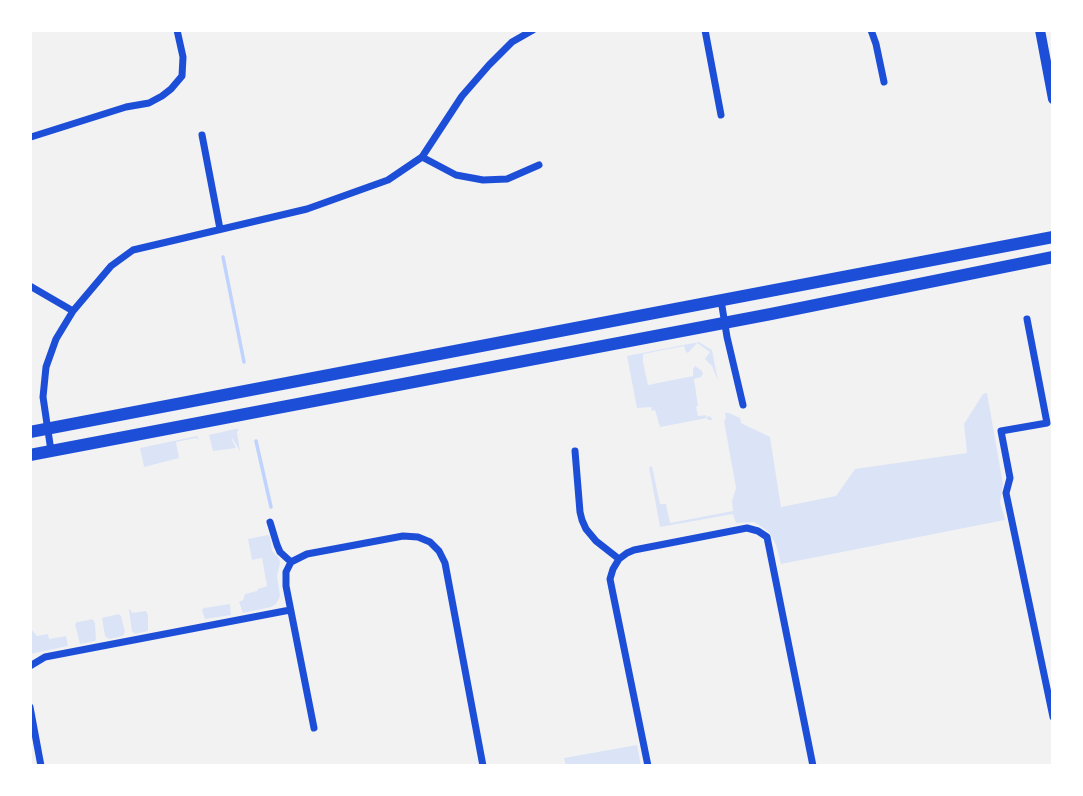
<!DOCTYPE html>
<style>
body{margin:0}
#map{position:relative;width:1083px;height:796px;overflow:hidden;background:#f2f2f2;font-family:Overpass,sans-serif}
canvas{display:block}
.frame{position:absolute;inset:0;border:32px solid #fff;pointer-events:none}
</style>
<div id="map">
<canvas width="1083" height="796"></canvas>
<div class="frame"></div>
</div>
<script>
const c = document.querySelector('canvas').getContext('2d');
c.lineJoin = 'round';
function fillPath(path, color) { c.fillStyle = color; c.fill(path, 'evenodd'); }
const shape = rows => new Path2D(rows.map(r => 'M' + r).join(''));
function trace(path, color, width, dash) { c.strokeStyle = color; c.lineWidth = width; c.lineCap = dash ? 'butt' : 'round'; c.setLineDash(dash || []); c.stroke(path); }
fillPath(shape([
 [699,342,712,350,718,381,712,366,705,359,710,352,697,343,688,353,686,352,684,346,643,354,643,362,648,385,693,376,693,369,695,366,702,371,703,374,701,377,694,379,698,406,696,407,698,416,706,415,706,417,710,416,712,419,713,424,712,420,708,420,707,418,660,427,655,410,652,411,651,407,637,408,627,356],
 [987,393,1003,484,1000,502,1005,520,781,564,776,545,769,532,754,522,736,523,733,514,660,527,649,467,652,466,660,504,666,504,670,523,733,511,732,501,736,488,724,421,726,418,725,413,729,413,740,418,741,423,770,437,781,507,836,496,855,469,967,453,964,424,983,394],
 [235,429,239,429,237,432,240,451,232,438,232,440,236,448,213,451,209,435],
 [197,436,199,440,196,438,176,442,179,458,144,467,140,448],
 [268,535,270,537,272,551,279,558,280,563,277,576,280,596,276,604,271,607,243,613,239,602,243,600,245,594,257,591,258,589,267,586,262,558,252,560,248,539],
 [230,604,231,615,205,619,202,610,204,608],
 [130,609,132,613,146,611,148,615,148,631,135,634,132,631,129,610],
 [119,614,121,616,125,632,123,636,109,639,105,636,102,618],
 [90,619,93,620,95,623,96,639,95,641,80,644,75,624,77,622,89,620],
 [32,630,37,636,48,634,49,639,66,636,68,646,30,654,30,631],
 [637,745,641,766,566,766,564,758]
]), '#dbe4f7');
trace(shape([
 [223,257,244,362],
 [256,441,271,507]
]), '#bfd3fe', 3.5);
trace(shape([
 [705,30,721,115],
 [871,30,876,44,884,82],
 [202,135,220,229],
 [31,137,126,107,149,103,162,96,171,89,182,76,183,57,177,30],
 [422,157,456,175,483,180,507,179,539,165],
 [30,286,73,311],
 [721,300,727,337,743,405],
 [1027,319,1047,423,1001,431,1010,478,1006,493,1053,717],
 [51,451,43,397,46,367,56,339,73,311,111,266,133,250,307,209,388,180,422,157,462,96,489,65,512,42,533,30],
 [575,451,580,512,582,520,586,529,596,541,619,559],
 [270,522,277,545,280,552,291,562,307,554,403,536,418,537,430,542,439,551,445,563,483,766],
 [291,562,286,572,286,586,314,728],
 [30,666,45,657,290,610],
 [30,707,41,766],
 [648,766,612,589,610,579,613,569,619,559,627,553,634,550,747,528,758,531,767,537,813,766]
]), '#1d4ed8', 7);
trace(shape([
 [1040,30,1053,99]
]), '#1d4ed8', 10);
trace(shape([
 [30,432,1053,237],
 [30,455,771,314,1053,257]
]), '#1d4ed8', 12);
</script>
